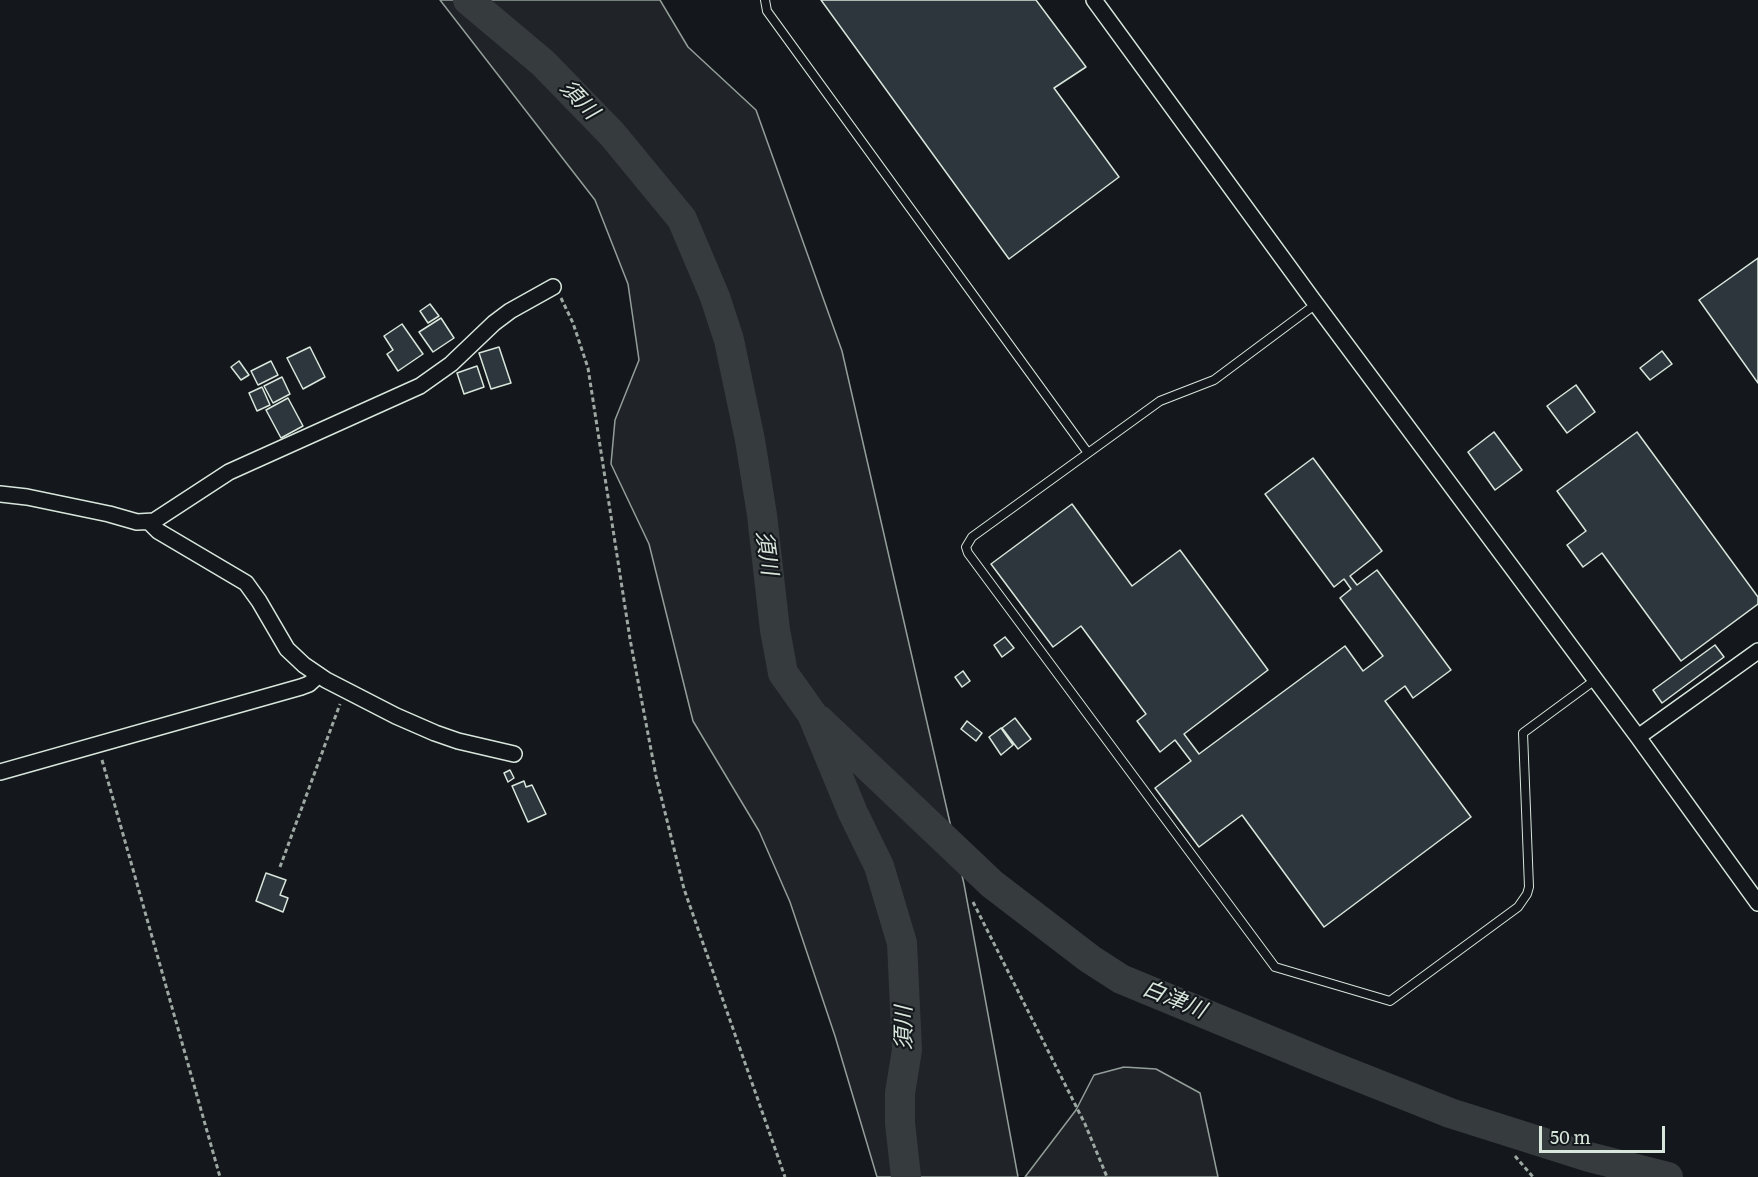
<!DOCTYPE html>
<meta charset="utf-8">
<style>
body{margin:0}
#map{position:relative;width:1758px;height:1177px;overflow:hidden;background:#14181c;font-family:Literata,serif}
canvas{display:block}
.scale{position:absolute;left:1539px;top:1126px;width:126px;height:27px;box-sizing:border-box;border:3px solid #d8e6dc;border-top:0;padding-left:8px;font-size:18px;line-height:21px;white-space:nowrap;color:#d8e6dc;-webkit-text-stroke:4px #14181c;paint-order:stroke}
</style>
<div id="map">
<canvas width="1758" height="1177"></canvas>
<div class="scale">50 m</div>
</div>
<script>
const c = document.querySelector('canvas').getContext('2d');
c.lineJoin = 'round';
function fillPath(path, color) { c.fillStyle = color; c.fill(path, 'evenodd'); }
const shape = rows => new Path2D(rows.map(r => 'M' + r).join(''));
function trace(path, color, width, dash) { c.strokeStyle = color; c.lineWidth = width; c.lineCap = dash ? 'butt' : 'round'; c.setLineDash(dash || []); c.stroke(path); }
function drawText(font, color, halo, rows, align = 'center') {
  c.font = font + ' Literata,"Noto Sans JP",serif'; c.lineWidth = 4.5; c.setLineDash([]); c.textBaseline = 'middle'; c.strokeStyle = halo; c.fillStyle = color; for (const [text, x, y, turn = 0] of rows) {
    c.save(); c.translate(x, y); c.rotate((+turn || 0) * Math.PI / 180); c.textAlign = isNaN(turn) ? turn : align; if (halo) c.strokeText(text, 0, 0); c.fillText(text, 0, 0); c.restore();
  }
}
const green = shape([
 [440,0,660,0,688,47,756,110,842,351,964,884,1018,1177,877,1177,835,1036,790,902,759,831,693,721,649,544,611,464,615,420,639,360,628,284,595,200,440,0],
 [1124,1067,1156,1069,1200,1093,1218,1177,1025,1177,1076,1110,1094,1075,1124,1067]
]);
fillPath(green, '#202428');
trace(green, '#939e99', 1.5);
trace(shape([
 [468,0,543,63,612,134,682,219,715,297,729,340,750,440,762,515,775,630,783,673,812,714,853,813,879,866,902,943,907,1050,900,1093,900,1123,906,1177],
 [819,720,992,884,1090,959,1121,979,1329,1065,1450,1113,1589,1157,1668,1177]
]), '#363b3e', 30);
const building = shape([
 [821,0,1036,0,1086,67,1054,88,1119,177,1009,259,821,0],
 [1758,258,1758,383,1699,300,1758,258],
 [430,304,439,316,428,323,420,311,430,304],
 [441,318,454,338,433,352,419,332,441,318],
 [402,324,423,354,398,371,387,354,393,350,384,336,402,324],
 [310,347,325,377,303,389,287,358,310,347],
 [499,347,511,383,491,389,479,353,499,347],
 [1662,351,1672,364,1650,380,1640,368,1662,351],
 [239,361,249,375,241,380,231,367,239,361],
 [271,361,278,375,258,385,251,371,271,361],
 [477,366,484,387,464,394,457,373,477,366],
 [282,377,290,394,273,403,264,386,282,377],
 [1576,385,1595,412,1567,433,1547,406,1576,385],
 [262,387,270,405,257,411,249,393,262,387],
 [288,398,303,426,281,438,266,410,288,398],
 [1494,432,1522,470,1495,490,1468,452,1494,432],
 [1637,432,1758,597,1758,604,1681,661,1602,553,1583,567,1567,545,1586,531,1557,491,1637,432],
 [1313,458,1382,551,1350,576,1357,585,1377,570,1451,670,1413,698,1405,686,1385,701,1471,817,1324,927,1242,815,1199,847,1155,788,1191,761,1175,740,1160,752,1137,721,1146,714,1081,626,1053,647,991,564,1072,504,1132,586,1180,550,1268,670,1184,734,1199,754,1345,646,1363,671,1383,656,1340,598,1351,589,1344,579,1334,587,1265,494,1313,458],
 [1005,637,1014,648,1002,657,994,645,1005,637],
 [1715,645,1724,657,1662,703,1653,690,1715,645],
 [963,671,970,681,962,687,955,677,963,671],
 [1015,718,1031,739,1018,749,1002,728,1015,718],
 [967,721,982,733,976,741,961,729,967,721],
 [1001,728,1013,745,1001,755,989,737,1001,728],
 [510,770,514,778,508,782,504,773,510,770],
 [524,781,526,787,532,785,546,814,528,822,512,786,524,781],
 [266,873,286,880,280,895,288,898,283,912,256,901,266,873]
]);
fillPath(building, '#2c363c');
trace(building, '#d8e6dc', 1.5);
const service = shape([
 [765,0,767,11,1088,453],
 [1316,304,1214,380,1160,401,972,537,966,547,968,553,1275,967,1390,1001,1518,907,1527,894,1529,887,1523,733,1595,680]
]);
const minor = shape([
 [1094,0,1313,300,1638,737,1758,903],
 [0,494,27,497,109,514,137,522,154,521,229,472,420,386,451,364,494,323,510,311,553,287],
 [149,522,158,531,246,583,259,601,287,649,304,665,326,680,396,716,435,733,458,741,514,754],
 [1638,737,1758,651],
 [0,772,301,687,309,684,319,675]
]);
trace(service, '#d8e6dc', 10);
trace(minor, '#d8e6dc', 18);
trace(shape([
 [561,298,573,323,588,368,630,639,656,776,684,889,785,1177],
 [102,760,220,1177],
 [280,867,340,704],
 [973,902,1085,1124,1107,1177],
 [1515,1156,1533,1177]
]), '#9da8a2', 3, [4.5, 3]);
trace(service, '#14181c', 8);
trace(minor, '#14181c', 15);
drawText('italic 22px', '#d8e6dc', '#14181c', [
 ["須川",579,100,46],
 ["須川",766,553,82],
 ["白津川",1174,1000,22],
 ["須川",905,1028,-90]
]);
</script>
